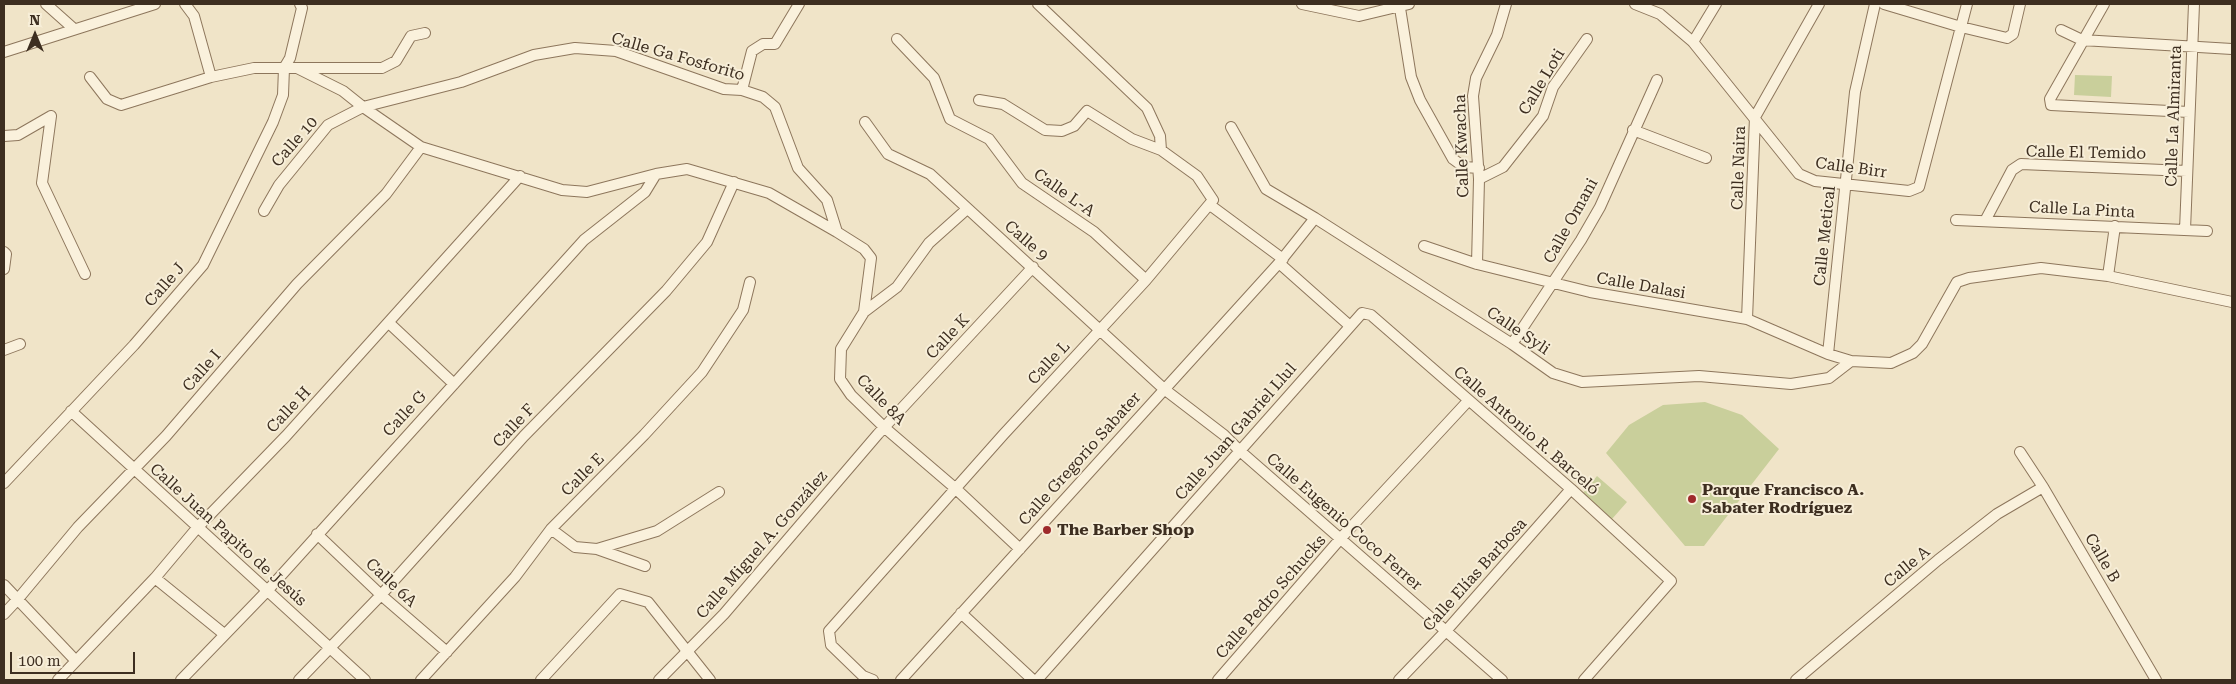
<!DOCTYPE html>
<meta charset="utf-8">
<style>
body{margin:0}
#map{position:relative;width:2236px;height:684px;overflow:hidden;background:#f0e4c8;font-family:"Roboto Serif",serif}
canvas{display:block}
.frame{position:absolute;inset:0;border:5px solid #3d2e20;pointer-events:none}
.north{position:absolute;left:10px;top:10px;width:50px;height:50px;-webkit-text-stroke:4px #f7eed8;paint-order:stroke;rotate:0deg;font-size:14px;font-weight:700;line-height:20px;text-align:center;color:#3d2e20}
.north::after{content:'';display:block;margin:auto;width:18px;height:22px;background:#3d2e20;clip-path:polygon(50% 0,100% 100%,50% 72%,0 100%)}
.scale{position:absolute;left:10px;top:652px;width:125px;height:22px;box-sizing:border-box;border:2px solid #3d2e20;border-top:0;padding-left:6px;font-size:15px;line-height:18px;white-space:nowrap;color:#3d2e20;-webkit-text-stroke:4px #f7eed8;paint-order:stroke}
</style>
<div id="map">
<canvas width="2236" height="684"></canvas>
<div class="frame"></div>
<div class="north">N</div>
<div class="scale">100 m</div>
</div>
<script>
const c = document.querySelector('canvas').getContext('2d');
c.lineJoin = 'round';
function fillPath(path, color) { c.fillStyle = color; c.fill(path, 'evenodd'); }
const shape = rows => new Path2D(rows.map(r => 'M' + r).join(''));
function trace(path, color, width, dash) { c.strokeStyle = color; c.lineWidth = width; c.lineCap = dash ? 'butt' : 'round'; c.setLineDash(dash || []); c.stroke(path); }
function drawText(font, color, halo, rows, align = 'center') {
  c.font = font + ' "Roboto Serif",serif'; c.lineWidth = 4; c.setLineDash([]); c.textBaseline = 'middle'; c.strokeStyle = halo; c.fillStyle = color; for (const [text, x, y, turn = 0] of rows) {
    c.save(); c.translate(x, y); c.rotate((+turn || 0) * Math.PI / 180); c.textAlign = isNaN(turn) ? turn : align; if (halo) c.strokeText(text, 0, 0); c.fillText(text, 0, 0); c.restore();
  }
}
fillPath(shape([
 [2075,75,2112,76,2111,97,2074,95],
 [1705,402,1742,415,1779,449,1704,546,1685,546,1606,453,1629,425,1663,405],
 [1597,476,1627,502,1612,519,1583,493]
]), '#c9cf9b');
const street = shape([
 [46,4,74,29],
 [185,4,194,16,211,77],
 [1302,4,1359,16,1409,4],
 [1635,4,1660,14,1693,42,1799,174,1815,181,1909,191,1919,187,1967,4],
 [1884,4,1961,27,2007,38,2013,34,2020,4],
 [2104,4,2050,99,2051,105,2189,112],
 [1400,8,1411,77,1420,100,1453,159,1464,167,1479,168],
 [2061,30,2082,40,2232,49],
 [897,39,934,78,950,119,989,139,1022,183,1094,232,1146,280],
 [1693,42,1716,4],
 [4,52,155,4],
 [298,68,382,68,396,61,411,36,425,33],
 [90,77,107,99,121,105,211,77,254,68,297,68,343,91,363,107,421,147,562,190,587,192,656,174,687,169,769,193,837,232],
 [742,90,752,51,763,44,775,44,799,4],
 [979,100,1003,104,1045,130,1062,131,1074,126,1087,111,1132,139,1161,150],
 [51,116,42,183,85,274],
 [865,122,888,154,930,174,1164,389,1224,435,1240,451,1502,680],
 [1231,127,1266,189,1315,218,1512,344,1553,373,1582,382,1699,376,1791,384,1829,378,1851,361],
 [1633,130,1706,158],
 [4,136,18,135,51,116],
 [1479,179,1503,167,1543,116,1553,87,1587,39],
 [1210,205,1283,259],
 [967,209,929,243,897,287,864,312,841,349,840,379,851,395,885,428,955,488,1020,549],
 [264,211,279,185,328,125,363,107,461,82,534,55,575,48,616,51,724,89,742,90,763,97,775,107,798,168,827,200,837,232,864,249,871,258,864,312],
 [1956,220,2207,231],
 [1985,221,2012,170,2021,164,2187,171],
 [2115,226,2108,276,2232,302],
 [2185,230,2194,4],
 [1424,246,1477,264,1590,292,1747,319,1828,354,1851,361,1891,363,1913,353,1922,344,1957,282,1969,278,2041,268,2108,276],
 [4,252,6,254,4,269],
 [1279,263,1350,326],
 [1477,264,1479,179,1473,96,1476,78,1497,35,1506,4],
 [1747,319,1755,117,1819,4],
 [389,323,454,384],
 [1512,344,1581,240,1600,207,1657,80],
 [4,350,20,344],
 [1828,354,1855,92,1875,4],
 [71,411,365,680],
 [2020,452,2043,487,2156,680],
 [4,483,134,345,203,265,273,122,283,95,284,68,290,58,302,8,300,4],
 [551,529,575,547,597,549,645,566],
 [317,534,381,595,447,652],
 [597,549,657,531,719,492],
 [155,578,224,634],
 [4,585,76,661],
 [961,613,1033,680],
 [4,614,18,599,78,527,166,436,297,284,386,194,421,147],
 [58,680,155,578,197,528,286,436,520,176],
 [181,680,268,590,584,240,645,192,656,174],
 [299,680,381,595,524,436,666,291,707,242,734,182],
 [421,680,515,577,551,529,644,435,702,372,743,310,750,282],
 [541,680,620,594,648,602,710,680],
 [659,680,724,614,878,434,1033,267],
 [873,680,863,676,831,645,829,631,1003,435,1146,280,1213,200,1197,176,1161,150,1160,136,1147,108,1038,4],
 [901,680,1279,263,1315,218],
 [1037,680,1362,313,1371,315,1571,489,1671,581,1584,680],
 [1218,680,1341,538,1468,401],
 [1399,680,1446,631,1571,489],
 [1796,680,1938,560,1997,514,2043,487]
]);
trace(street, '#8d765c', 12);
trace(street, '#faf1dc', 10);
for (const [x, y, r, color] of [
 [1692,499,5,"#9e2a2b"],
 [1047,530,5,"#9e2a2b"]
]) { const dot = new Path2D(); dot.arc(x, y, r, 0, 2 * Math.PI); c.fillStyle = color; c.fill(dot); trace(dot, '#f7eed8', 2); }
drawText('16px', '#3d2e20', '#f7eed8', [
 ["Calle Ga Fosforito",678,57,16],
 ["Calle Loti",1542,82,-59],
 ["Calle La Almiranta",2174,116,-88],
 ["Calle 10",295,142,-49],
 ["Calle Kwacha",1462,146,-92],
 ["Calle El Temido",2086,153,1],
 ["Calle Naira",1739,168,-88],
 ["Calle Birr",1851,168,8],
 ["Calle L-A",1064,193,35],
 ["Calle La Pinta",2082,210,3],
 ["Calle Omani",1571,221,-61],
 ["Calle Metical",1825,236,-84],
 ["Calle 9",1026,241,41],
 ["Calle J",165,285,-49],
 ["Calle Dalasi",1641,286,10],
 ["Calle Syli",1518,331,34],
 ["Calle K",948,337,-47],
 ["Calle L",1049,363,-47],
 ["Calle I",202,371,-49],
 ["Calle 8A",881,400,46],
 ["Calle H",289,410,-47],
 ["Calle G",405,414,-47],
 ["Calle F",514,426,-47],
 ["Calle Antonio R. Barceló",1526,431,41],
 ["Calle Juan Gabriel Llul",1236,432,-49],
 ["Calle Gregorio Sabater",1080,459,-48],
 ["Calle E",583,475,-45],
 ["Calle Eugenio Coco Ferrer",1344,522,41],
 ["Calle Juan Papito de Jesús",228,535,42],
 ["Calle Miguel A. González",762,545,-49],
 ["Calle B",2102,558,60],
 ["Calle A",1907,567,-40],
 ["Calle Elías Barbosa",1475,575,-48],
 ["Calle 6A",391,583,43],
 ["Calle Pedro Schucks",1271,597,-49]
]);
drawText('bold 16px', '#3d2e20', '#f7eed8', [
 ["Parque Francisco A.",1702,490],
 ["Sabater Rodríguez",1702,508],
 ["The Barber Shop",1057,530]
], 'left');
</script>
